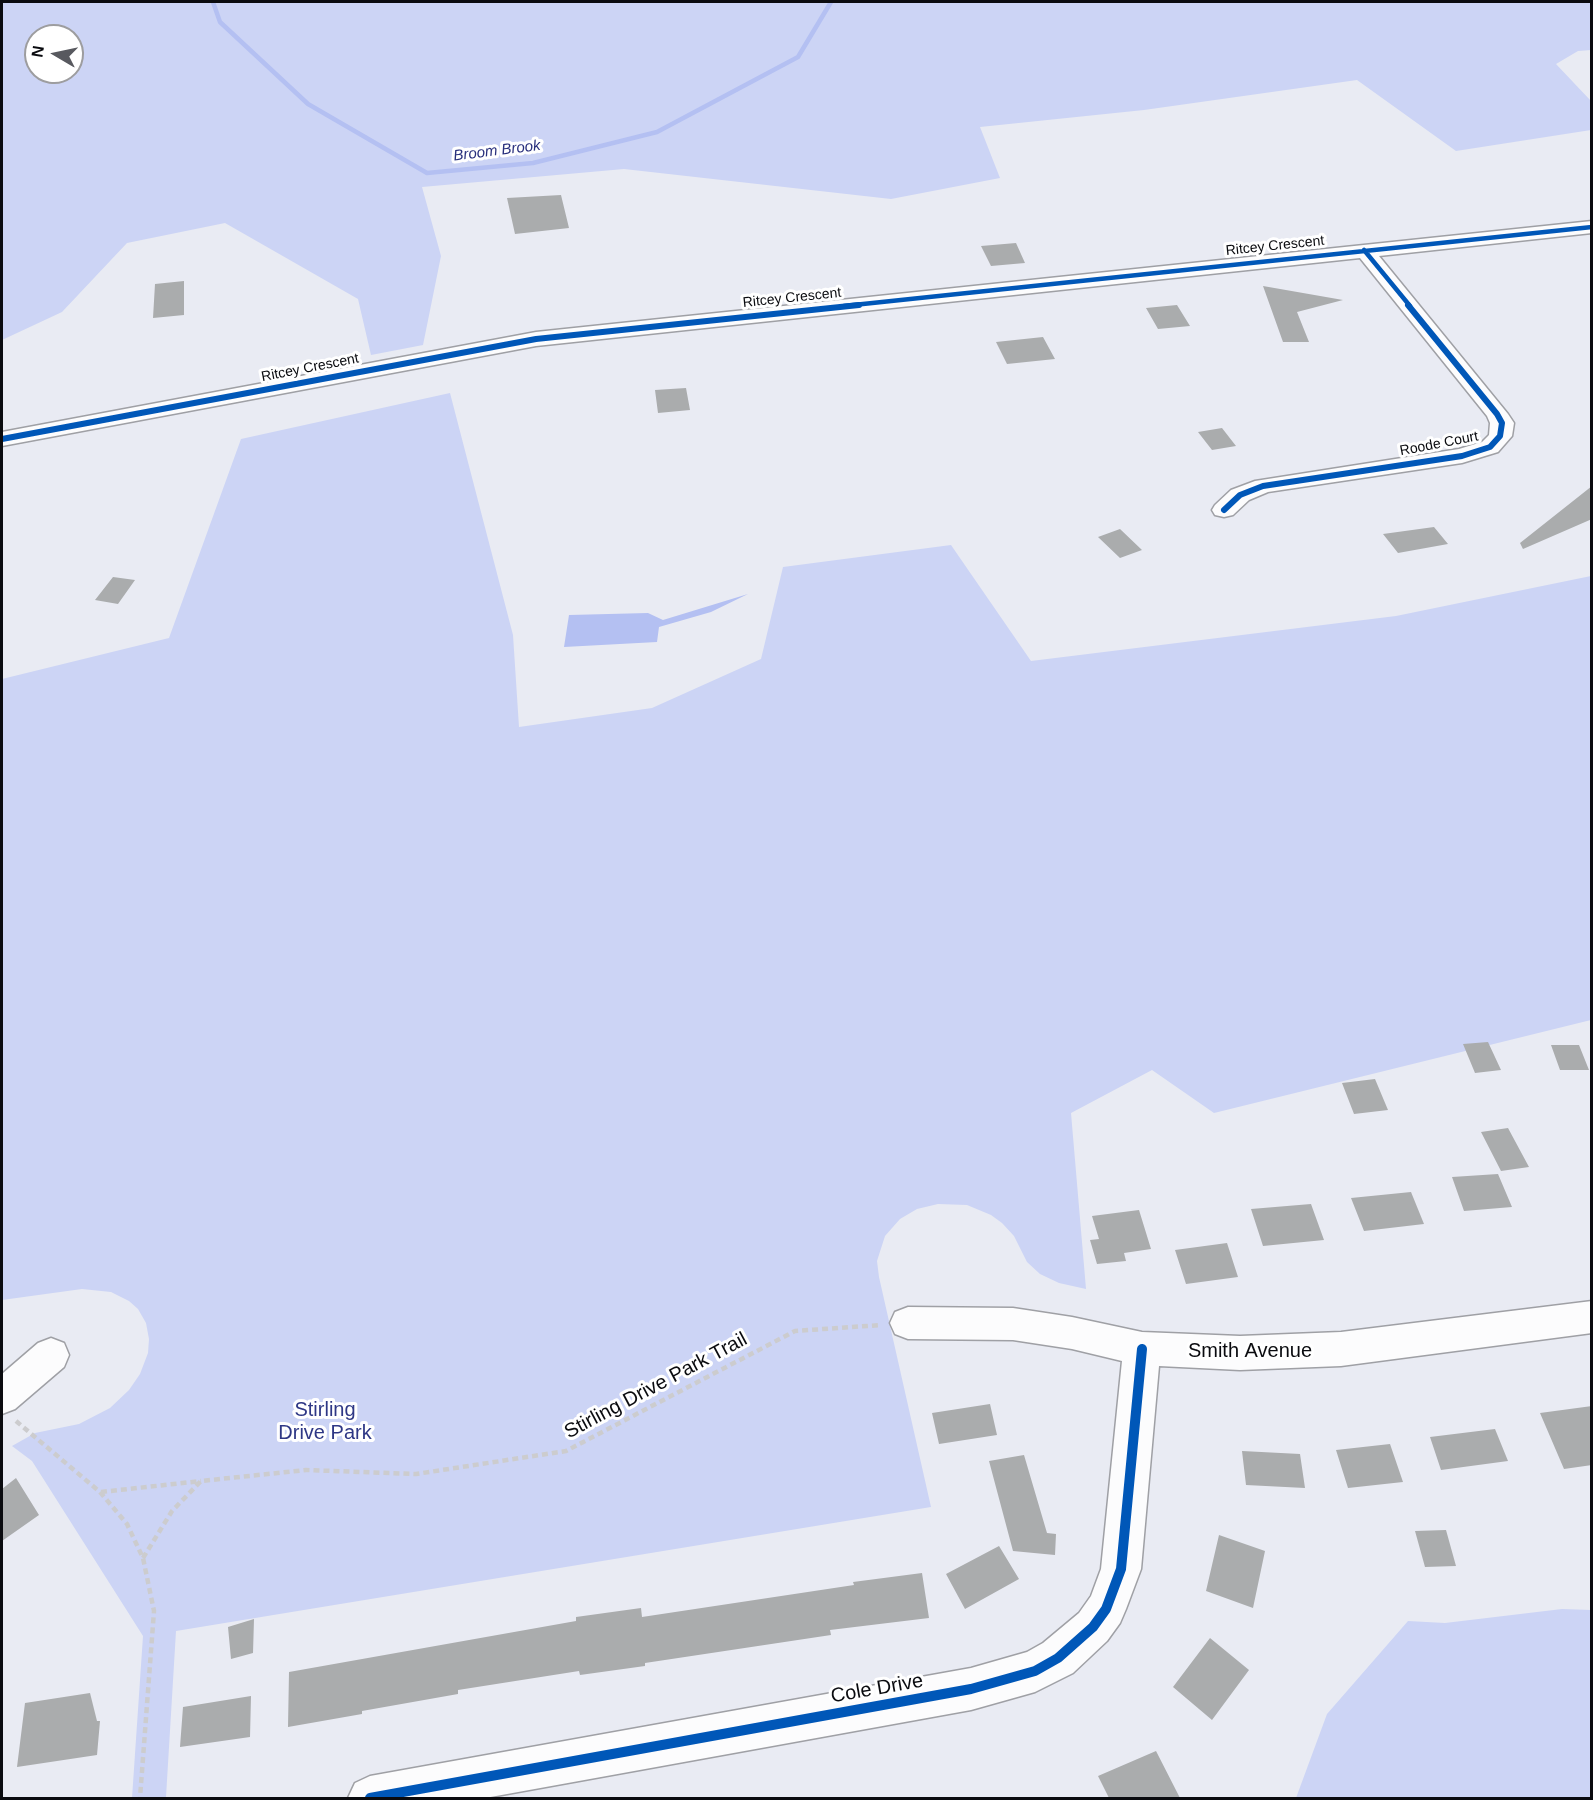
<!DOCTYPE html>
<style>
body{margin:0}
#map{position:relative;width:1593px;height:1800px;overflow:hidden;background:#e9ebf3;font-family:Arial,sans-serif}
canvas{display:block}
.frame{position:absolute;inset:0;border:3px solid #0a0b0f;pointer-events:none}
.north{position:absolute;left:24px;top:24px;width:60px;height:60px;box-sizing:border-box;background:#fff;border:2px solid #9d9d9f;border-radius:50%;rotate:279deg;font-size:16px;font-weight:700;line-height:24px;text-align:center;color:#0a0b0f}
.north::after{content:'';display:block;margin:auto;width:21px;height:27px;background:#58595f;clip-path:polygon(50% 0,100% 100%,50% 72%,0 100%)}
</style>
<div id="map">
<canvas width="1593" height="1800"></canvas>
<div class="frame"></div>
<div class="north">N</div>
</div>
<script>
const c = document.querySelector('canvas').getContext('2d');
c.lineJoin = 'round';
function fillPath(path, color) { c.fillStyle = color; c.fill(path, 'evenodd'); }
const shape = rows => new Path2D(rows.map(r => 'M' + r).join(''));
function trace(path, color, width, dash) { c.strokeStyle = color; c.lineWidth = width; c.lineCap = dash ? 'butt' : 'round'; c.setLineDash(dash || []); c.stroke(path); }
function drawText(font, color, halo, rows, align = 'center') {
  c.font = font + ' Arial,sans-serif'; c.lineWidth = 6; c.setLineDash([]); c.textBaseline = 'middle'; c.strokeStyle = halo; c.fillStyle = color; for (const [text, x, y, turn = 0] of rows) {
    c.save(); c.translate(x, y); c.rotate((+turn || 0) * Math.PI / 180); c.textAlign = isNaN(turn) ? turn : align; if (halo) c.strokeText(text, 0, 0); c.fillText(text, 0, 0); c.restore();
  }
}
fillPath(shape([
 [2,2,1591,2,1591,50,1578,51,1556,64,1591,101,1591,130,1456,151,1357,80,1144,110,980,127,1000,178,891,199,624,169,422,187,441,256,423,345,371,355,358,299,225,223,127,243,62,312,2,340],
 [36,36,72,36,72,72,36,72],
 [450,393,513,635,519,727,652,708,761,659,783,567,951,545,1031,661,1396,616,1591,576,1591,1020,1214,1113,1152,1070,1071,1113,1086,1289,1059,1283,1040,1274,1027,1262,1014,1236,1002,1223,991,1215,967,1205,938,1204,917,1209,900,1219,885,1236,877,1261,879,1277,931,1507,176,1631,166,1797,132,1798,143,1636,32,1461,12,1446,35,1433,79,1424,110,1408,129,1390,140,1374,148,1353,149,1339,146,1323,138,1309,129,1301,111,1292,82,1289,2,1300,2,679,169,638,241,439],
 [1562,1609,1591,1610,1591,1798,1296,1798,1327,1714,1408,1621,1445,1623]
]), '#ccd4f5');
fillPath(shape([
 [748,594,711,612,659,627,657,642,564,647,569,615,648,613,663,620]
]), '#b4c0f2');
trace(shape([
 [213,2,220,22,308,104,427,173,533,163,657,132,798,57,831,2]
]), '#b4c0f2', 4.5);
fillPath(shape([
 [561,195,569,228,515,234,507,198],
 [1016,243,1025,263,991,266,981,246],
 [184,281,184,315,153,318,155,284],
 [1263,286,1343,300,1297,312,1309,342,1283,342],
 [1177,305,1190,326,1158,329,1146,308],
 [1043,337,1055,359,1007,364,996,342],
 [686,388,690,410,658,413,655,390],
 [1222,428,1236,446,1212,450,1198,432],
 [1592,486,1592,519,1523,549,1520,543],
 [1434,527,1448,544,1398,553,1383,534],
 [1120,529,1142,550,1120,558,1098,537],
 [113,577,135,580,118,604,95,600],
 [1488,1042,1501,1070,1475,1073,1463,1044],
 [1551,1045,1579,1045,1589,1070,1560,1070],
 [1375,1079,1388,1110,1354,1114,1342,1083],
 [1508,1128,1529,1167,1501,1171,1481,1132],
 [1498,1174,1512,1207,1464,1211,1452,1177],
 [1411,1192,1424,1224,1364,1231,1351,1198],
 [1311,1204,1324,1240,1263,1246,1251,1209],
 [1139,1210,1151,1249,1124,1253,1126,1261,1097,1264,1090,1240,1099,1239,1092,1216],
 [1227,1243,1238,1277,1186,1284,1175,1250],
 [990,1404,997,1435,939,1444,932,1413],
 [1592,1406,1592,1465,1564,1469,1540,1413],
 [1495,1429,1508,1461,1441,1470,1430,1437],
 [1390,1444,1403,1482,1348,1488,1336,1450],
 [1242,1451,1300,1454,1305,1488,1246,1485],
 [1024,1455,1047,1533,1056,1534,1055,1555,1013,1551,989,1461],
 [16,1478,39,1515,2,1541,2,1489],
 [1446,1530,1456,1566,1425,1567,1415,1531],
 [1219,1535,1265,1551,1253,1608,1206,1591],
 [999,1546,1019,1579,965,1609,946,1574],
 [922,1573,929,1618,830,1630,831,1635,645,1663,645,1666,580,1675,579,1671,458,1690,458,1694,362,1711,362,1714,288,1727,289,1672,576,1621,576,1617,641,1608,642,1617,854,1585,853,1582],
 [254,1619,253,1653,231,1659,228,1627],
 [1210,1638,1249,1670,1212,1720,1173,1687],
 [90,1693,97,1721,100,1721,97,1755,17,1767,25,1703],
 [251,1696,250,1737,180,1747,183,1707],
 [1156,1751,1180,1798,1109,1798,1098,1776]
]), '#aaacad');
const street = shape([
 [1592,221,1592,233,1379,256,1508,414,1514,423,1512,436,1498,452,1462,463,1268,492,1249,500,1233,515,1224,517,1215,515,1212,510,1215,505,1231,490,1255,481,1459,449,1482,442,1489,435,1490,423,1487,416,1360,258,536,346,2,446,2,432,536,332,1592,221],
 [1592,1301,1592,1333,1341,1366,1240,1370,1159,1366,1141,1569,1126,1609,1120,1623,1107,1641,1073,1673,1035,1692,971,1710,485,1798,348,1798,355,1783,370,1776,971,1668,1027,1652,1043,1643,1079,1613,1091,1596,1101,1569,1122,1361,1072,1349,1013,1340,908,1339,895,1334,890,1323,895,1312,908,1307,1013,1308,1072,1317,1142,1332,1240,1336,1341,1332,1592,1301],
 [51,1338,64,1343,69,1355,64,1367,15,1409,2,1414,2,1374,38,1343,51,1338]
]);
trace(street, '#9fa0a5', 3);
trace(shape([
 [16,1421,100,1492,127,1524,143,1558,154,1611,140,1798],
 [101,1492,201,1481],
 [143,1558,172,1511,201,1481,306,1470,416,1474,566,1451,795,1331,881,1325]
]), '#ccccce', 4.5, [6, 4]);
fillPath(street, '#fcfcfd');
trace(shape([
 [1364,250,1410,306],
 [844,306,1592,227]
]), '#0057b8', 4.5);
trace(shape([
 [2,439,536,339,859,305],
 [1224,510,1240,495,1263,486,1462,456,1490,447,1500,436,1502,423,1497,414,1408,305]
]), '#0057b8', 6);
trace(shape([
 [370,1798,971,1689,1035,1671,1058,1658,1093,1627,1106,1609,1121,1569,1142,1349]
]), '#0057b8', 10);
drawText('14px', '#0a0b0f', '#fff', [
 ["Ritcey Crescent",1275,246,-6],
 ["Ritcey Crescent",792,298,-6],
 ["Ritcey Crescent",310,368,-11],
 ["Roode Court",1439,444,-11]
]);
drawText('italic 15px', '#282f7c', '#fff', [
 ["Broom Brook",497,151,-7]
]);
drawText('20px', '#0a0b0f', '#fff', [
 ["Smith Avenue",1250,1351],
 ["Stirling Drive Park Trail",656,1386,-28],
 ["Cole Drive",877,1689,-10]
]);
drawText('20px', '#2e3785', '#fff', [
 ["Stirling",325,1410],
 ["Drive Park",325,1433]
]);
</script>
